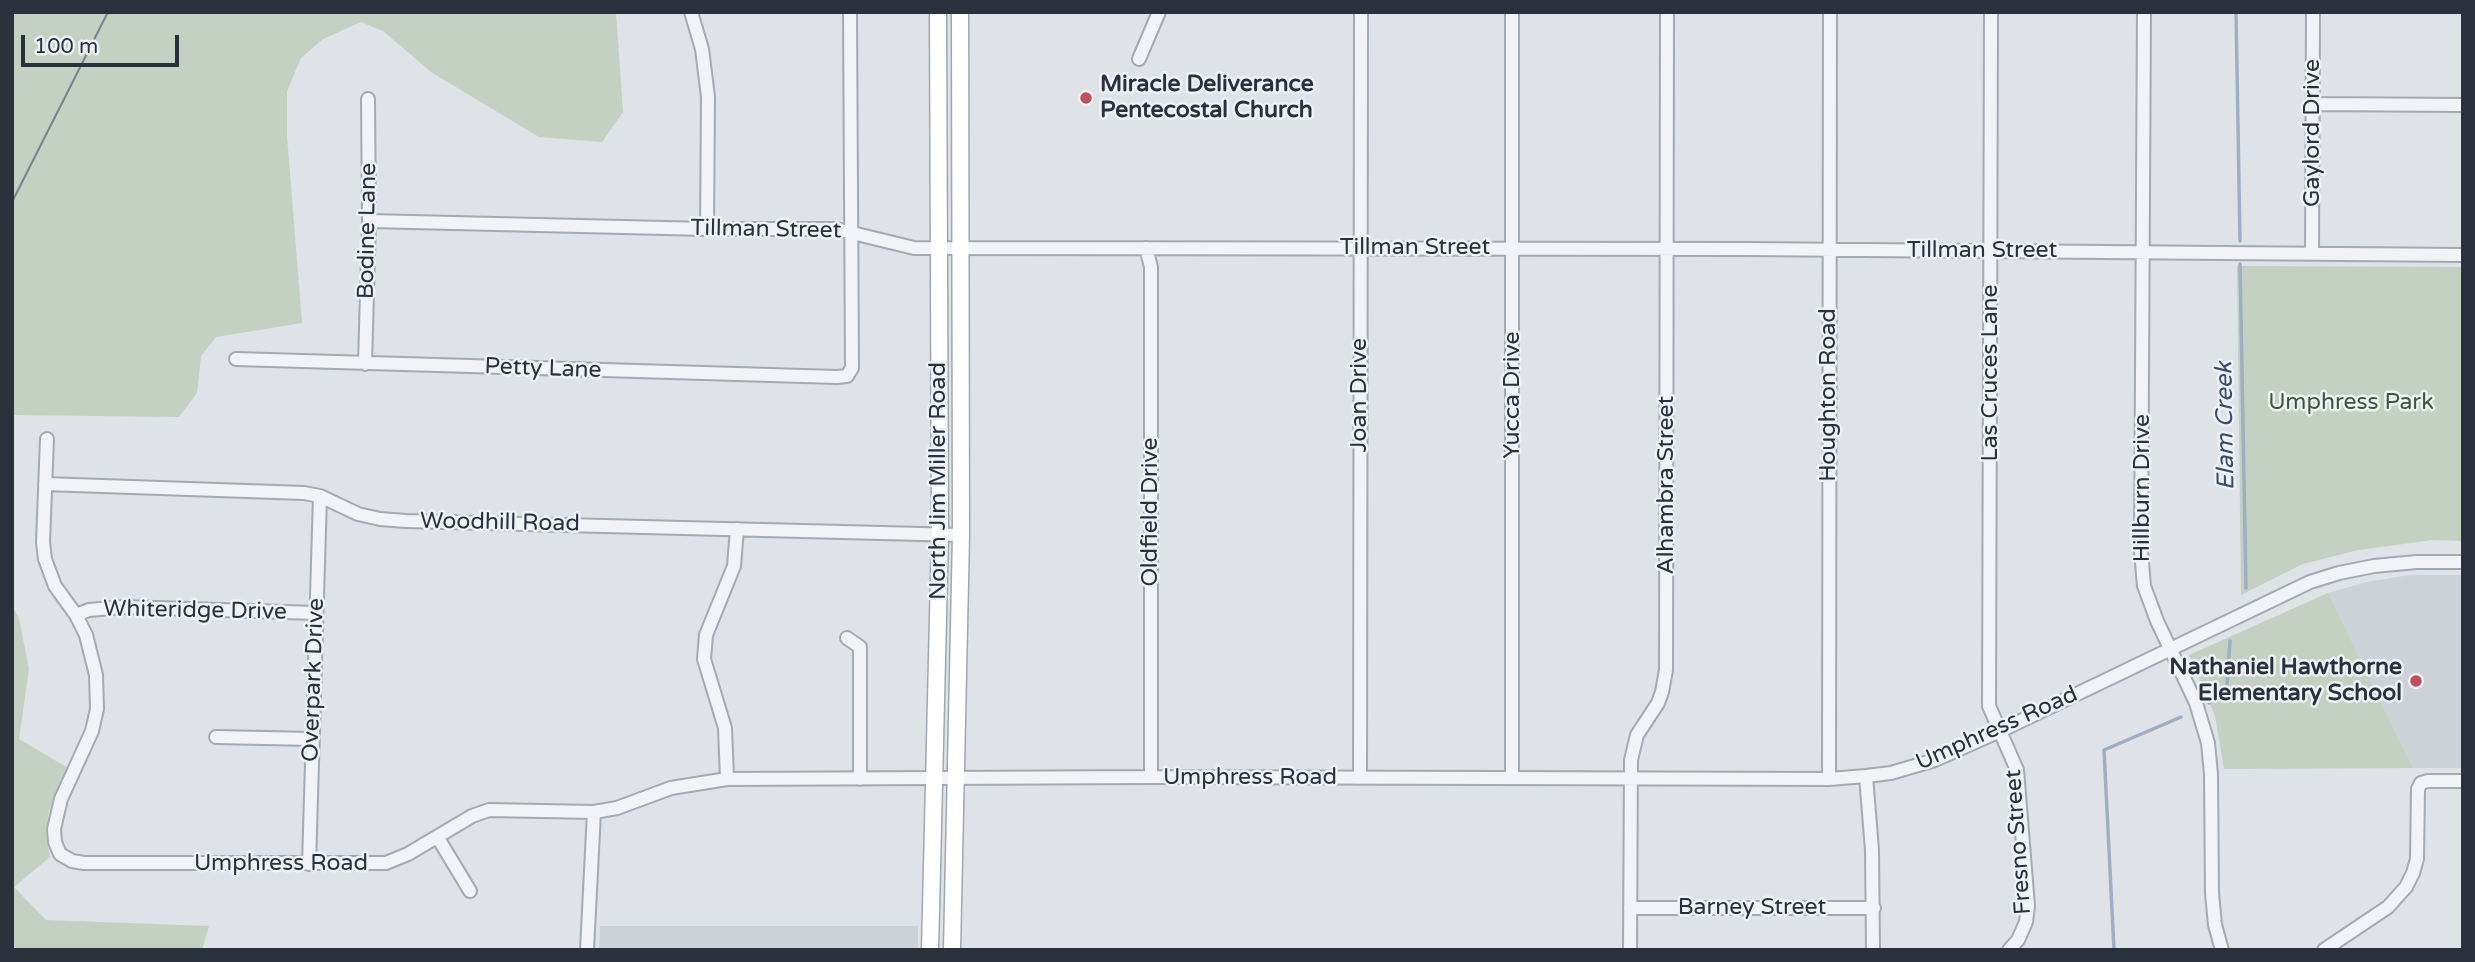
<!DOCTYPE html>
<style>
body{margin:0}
#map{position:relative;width:2475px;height:962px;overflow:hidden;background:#dfe2e7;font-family:"Varela Round",sans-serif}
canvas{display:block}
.frame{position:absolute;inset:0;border:14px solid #2a303c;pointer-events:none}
.scale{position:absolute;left:21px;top:35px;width:158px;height:32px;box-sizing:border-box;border:4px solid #2a303c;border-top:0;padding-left:9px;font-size:21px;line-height:24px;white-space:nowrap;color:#2a303c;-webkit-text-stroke:5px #eef1f5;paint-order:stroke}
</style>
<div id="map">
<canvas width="2475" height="962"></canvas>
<div class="frame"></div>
<div class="scale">100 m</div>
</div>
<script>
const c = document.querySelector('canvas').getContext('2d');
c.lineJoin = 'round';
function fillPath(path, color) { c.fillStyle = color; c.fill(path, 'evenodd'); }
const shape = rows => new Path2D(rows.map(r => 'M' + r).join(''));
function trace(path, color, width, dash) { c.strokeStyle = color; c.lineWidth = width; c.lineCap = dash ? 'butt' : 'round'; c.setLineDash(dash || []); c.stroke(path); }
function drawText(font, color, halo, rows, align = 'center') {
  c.font = font + ' "Varela Round",sans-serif'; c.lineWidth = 5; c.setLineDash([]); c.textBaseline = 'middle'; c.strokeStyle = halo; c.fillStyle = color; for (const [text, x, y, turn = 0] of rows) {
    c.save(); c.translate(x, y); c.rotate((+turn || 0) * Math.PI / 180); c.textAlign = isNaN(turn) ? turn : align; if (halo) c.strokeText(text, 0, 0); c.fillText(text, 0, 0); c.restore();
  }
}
fillPath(shape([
 [2410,575,2463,575,2463,768,2413,768,2328,593,2367,582],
 [600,926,918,926,918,950,599,950]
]), '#cdd1d8');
fillPath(shape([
 [12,12,616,12,623,112,602,142,539,137,431,72,383,31,361,22,323,39,301,58,287,91,287,136,302,323,216,337,201,356,197,393,179,417,12,415],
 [2237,266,2463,267,2463,541,2433,540,2358,550,2303,564,2241,595],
 [2328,593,2413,768,2224,769,2215,716,2189,655],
 [12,606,19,618,29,669,19,739,68,768,49,810,46,834,50,857,14,887,46,920,209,926,202,950,12,950]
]), '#c4d0c1');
trace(shape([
 [2236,12,2240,241],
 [2240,264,2246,588],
 [2209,703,2227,685,2230,641],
 [2114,950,2104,750,2181,717]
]), '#9eafc3', 3.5);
const minor = shape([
 [691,12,702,49,708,97,707,229],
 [1991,12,1989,706,2017,770,2028,906,2026,922,2018,940,2009,950],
 [2144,12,2141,551,2144,586,2157,621,2196,703,2208,743,2211,774,2212,893,2215,925,2222,950],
 [1139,59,1159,12],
 [2313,104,2463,105],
 [369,221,707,229,836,229,914,248,1745,249,2463,255],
 [1146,248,1151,267,1151,777],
 [2312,253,2313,12],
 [236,359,837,377,847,376,852,368,850,12],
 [365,364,369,221,368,99],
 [47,439,43,542,45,559,55,586,76,615,86,635,96,675,97,709,92,731,61,799,54,829,55,842,60,854,72,861,84,863,386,863,408,854,472,816,489,810,594,812,617,808,671,788,727,779,1151,777,1829,779,1866,776,1891,773,1935,760,2000,731,2310,582,2339,573,2374,566,2417,562,2463,562],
 [45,484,304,493,320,496,358,514,380,519,406,521,961,535],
 [76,615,89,610,123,607,316,613],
 [847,638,860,647,860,779],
 [216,737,312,739],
 [1866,776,1872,850,1873,950],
 [1360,778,1361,12],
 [1512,778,1512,12],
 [727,779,725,728,704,659,706,635,734,566,737,529],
 [1829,779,1830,12],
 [438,838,470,891],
 [309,864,320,496],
 [1630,908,1874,908],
 [587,950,594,812],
 [1630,950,1631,760,1637,735,1658,703,1662,692,1666,670,1667,12],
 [2324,950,2388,907,2406,887,2413,873,2417,859,2418,789,2421,783,2428,781,2463,781]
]);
const major = shape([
 [930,950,940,534,938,12],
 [952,950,961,535,960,12]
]);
trace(minor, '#a5a9b0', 16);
trace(major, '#a0a6b1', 19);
trace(minor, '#f1f3f6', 12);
trace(major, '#fff', 16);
trace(shape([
 [12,202,108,12]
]), '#7a818f', 2);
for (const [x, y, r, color] of [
 [1086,98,7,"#c0505d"],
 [2416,681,7,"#c0505d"]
]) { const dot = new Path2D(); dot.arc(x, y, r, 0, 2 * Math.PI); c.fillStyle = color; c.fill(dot); trace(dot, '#eef1f5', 2.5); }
drawText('bold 23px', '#2a303c', '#eef1f5', [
 ["Miracle Deliverance",1100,85],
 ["Pentecostal Church",1100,111],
 ["Nathaniel Hawthorne",2402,668,"right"],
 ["Elementary School",2402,694,"right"]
], 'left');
drawText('23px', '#2a303c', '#eef1f5', [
 ["Gaylord Drive",2313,133,-90],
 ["Tillman Street",766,230,1],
 ["Bodine Lane",368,231,-89],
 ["Tillman Street",1415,248],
 ["Tillman Street",1982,251],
 ["Petty Lane",543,369,2],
 ["Las Cruces Lane",1991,373,-90],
 ["Joan Drive",1360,395,-90],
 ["Yucca Drive",1513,395,-90],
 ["Houghton Road",1829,395,-90],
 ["North Jim Miller Road",939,481,-90],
 ["Alhambra Street",1667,485,-90],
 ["Hillburn Drive",2143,488,-90],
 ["Oldfield Drive",1151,512,-90],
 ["Woodhill Road",500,523,1],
 ["Whiteridge Drive",195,611,1],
 ["Overpark Drive",314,680,-88],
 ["Umphress Road",1997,729,-24],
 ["Umphress Road",1250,778],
 ["Fresno Street",2019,842,-94],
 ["Umphress Road",281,864],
 ["Barney Street",1752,908]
]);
drawText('23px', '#3d5738', '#eef1f5', [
 ["Umphress Park",2351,403]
]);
drawText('italic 24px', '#384d6c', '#eef1f5', [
 ["Elam Creek",2226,426,-91]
]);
</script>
